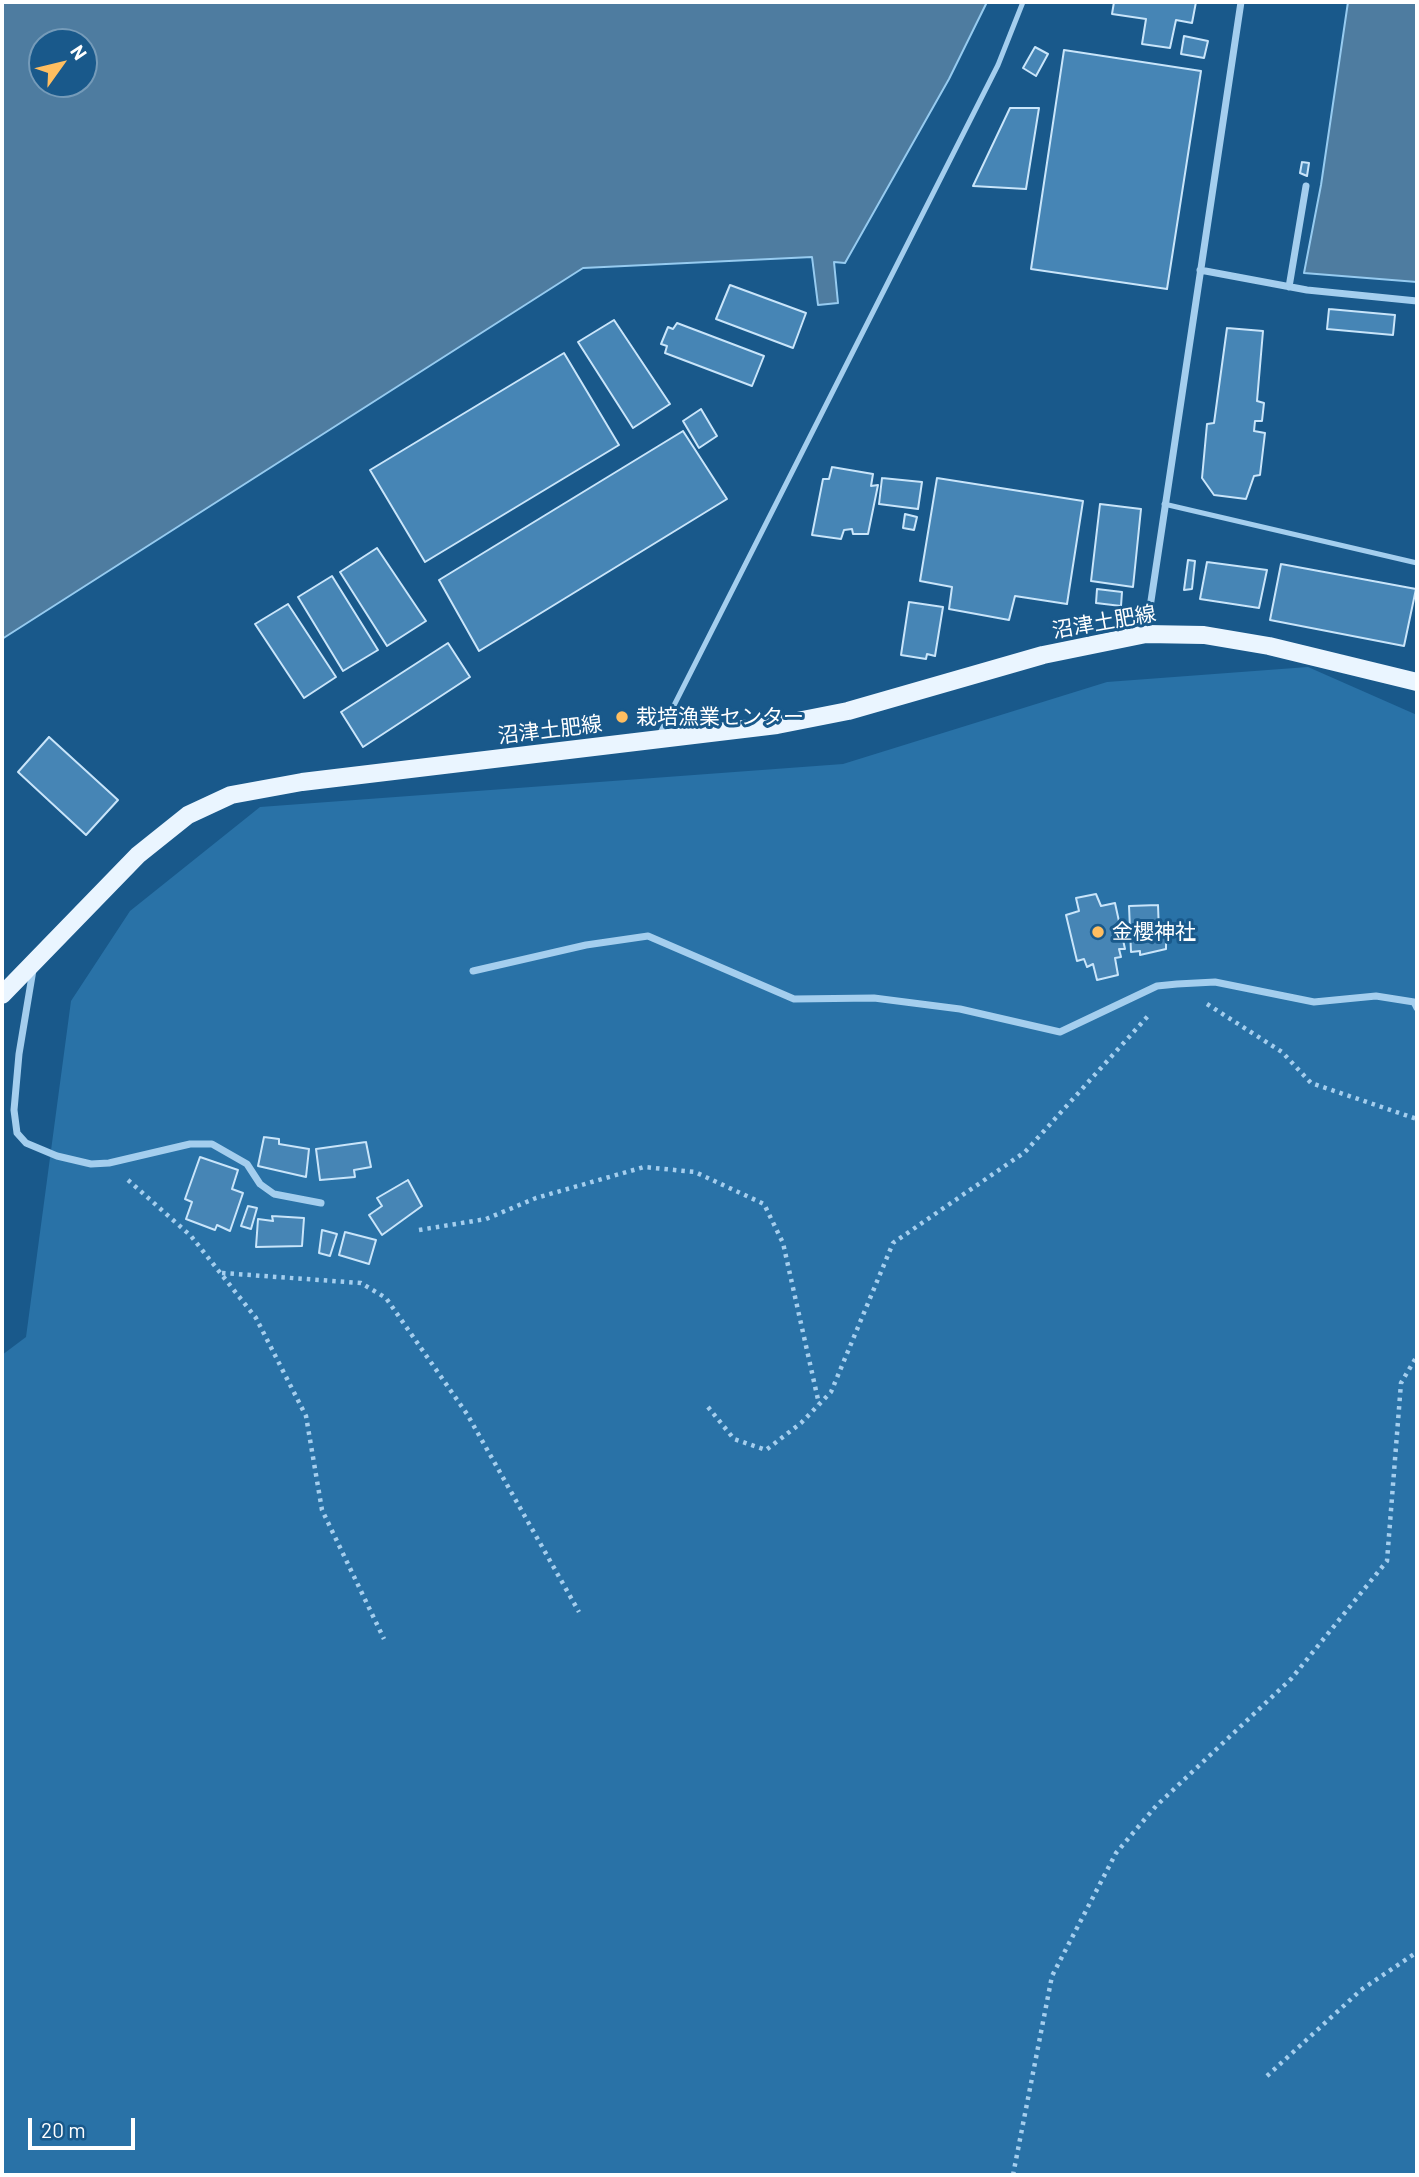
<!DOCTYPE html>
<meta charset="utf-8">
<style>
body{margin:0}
#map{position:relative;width:1419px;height:2177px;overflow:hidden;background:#19598b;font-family:Barlow,sans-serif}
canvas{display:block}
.frame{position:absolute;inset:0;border:4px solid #fff;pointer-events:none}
.north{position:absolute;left:28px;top:28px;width:70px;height:70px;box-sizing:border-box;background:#19598b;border:2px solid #759bb9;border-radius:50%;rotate:56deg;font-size:19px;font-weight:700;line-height:28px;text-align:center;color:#fff}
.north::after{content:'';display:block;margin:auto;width:24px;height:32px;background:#ffbe60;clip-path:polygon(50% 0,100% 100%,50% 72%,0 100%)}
.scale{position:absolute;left:28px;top:2118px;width:107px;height:32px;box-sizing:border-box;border:4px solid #fff;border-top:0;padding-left:9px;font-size:21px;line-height:24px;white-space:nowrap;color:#fff;-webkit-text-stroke:5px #19598b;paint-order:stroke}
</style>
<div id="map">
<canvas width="1419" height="2177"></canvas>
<div class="frame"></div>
<div class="north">N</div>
<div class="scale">20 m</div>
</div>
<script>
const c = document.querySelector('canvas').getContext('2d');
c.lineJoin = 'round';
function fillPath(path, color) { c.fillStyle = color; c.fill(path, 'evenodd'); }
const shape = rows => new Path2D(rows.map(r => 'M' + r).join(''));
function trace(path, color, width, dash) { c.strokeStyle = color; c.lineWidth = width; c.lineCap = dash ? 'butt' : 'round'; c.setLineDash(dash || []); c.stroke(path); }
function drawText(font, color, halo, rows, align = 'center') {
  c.font = font + ' Barlow,"Noto Sans JP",sans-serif'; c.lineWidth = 6; c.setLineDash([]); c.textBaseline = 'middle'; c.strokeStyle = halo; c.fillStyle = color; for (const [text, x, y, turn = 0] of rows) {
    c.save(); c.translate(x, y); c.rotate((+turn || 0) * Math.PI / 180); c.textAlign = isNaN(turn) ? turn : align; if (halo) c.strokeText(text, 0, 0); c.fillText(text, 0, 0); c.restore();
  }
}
fillPath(shape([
 [1308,667,1417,715,1417,2175,2,2175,2,1355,26,1337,71,1001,130,911,260,807,843,764,1107,682]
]), '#2972a7');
const water = shape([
 [2,2,987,2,949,79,845,263,834,262,838,303,818,305,812,257,583,268,2,639,2,2],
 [42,42,84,42,84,84,42,84,42,42],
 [1348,2,1417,2,1417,282,1304,273,1321,185,1348,2]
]);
fillPath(water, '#4e7ca0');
trace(water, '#96cbf0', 2);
const building = shape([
 [1114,2,1196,2,1192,23,1176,20,1170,48,1142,44,1146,19,1112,14,1114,2],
 [1184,36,1208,41,1204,58,1181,54,1184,36],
 [1035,47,1048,54,1036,76,1023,68,1035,47],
 [1064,50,1201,71,1167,289,1031,269,1064,50],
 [1010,108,1039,108,1026,189,973,186,1010,108],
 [1302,162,1309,163,1307,176,1300,173,1302,162],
 [730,285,806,313,793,348,716,319,730,285],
 [1329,309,1395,315,1393,335,1327,329,1329,309],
 [614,320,670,404,633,428,578,342,614,320],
 [677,323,764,356,752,386,665,353,667,346,661,344,668,327,673,329,677,323],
 [1227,328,1263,331,1257,401,1264,403,1262,421,1255,421,1254,431,1265,433,1260,475,1254,476,1246,499,1214,495,1202,478,1207,424,1214,423,1227,328],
 [564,353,619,445,425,562,370,470,564,353],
 [701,409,717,436,699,448,683,421,701,409],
 [683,431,727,499,479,651,439,580,683,431],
 [832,467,873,474,871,486,878,485,868,534,853,534,852,529,844,530,841,539,812,535,823,479,829,479,832,467],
 [882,478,922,482,918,509,879,504,882,478],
 [937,478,1083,501,1067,604,1015,596,1009,620,949,609,952,587,920,581,937,478],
 [1100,504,1141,509,1133,587,1091,581,1100,504],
 [905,514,917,517,914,530,903,528,905,514],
 [377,548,426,621,387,646,340,572,377,548],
 [1188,560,1195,561,1192,589,1184,590,1188,560],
 [1207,562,1267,570,1259,608,1200,599,1207,562],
 [1281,564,1416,589,1404,646,1270,620,1281,564],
 [332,576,378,650,343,671,298,597,332,576],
 [1097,589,1122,592,1121,606,1096,603,1097,589],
 [909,602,943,607,935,656,927,654,926,659,901,655,909,602],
 [288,604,336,677,304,698,255,624,288,604],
 [448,643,470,677,363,747,341,712,448,643],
 [49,737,118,800,86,835,18,772,49,737],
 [1096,894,1101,906,1115,903,1125,949,1119,949,1121,957,1115,958,1118,975,1097,980,1093,964,1087,967,1084,959,1077,961,1066,915,1079,911,1076,898,1096,894],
 [1158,905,1159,932,1166,931,1166,949,1140,955,1140,951,1131,952,1129,906,1158,905],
 [264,1137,279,1139,279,1144,309,1149,306,1177,258,1166,264,1137],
 [366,1142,371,1167,354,1170,355,1177,320,1180,316,1149,366,1142],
 [200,1157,238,1170,232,1189,243,1193,230,1231,217,1225,215,1230,186,1219,192,1202,185,1199,200,1157],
 [408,1180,422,1206,382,1235,369,1215,382,1206,377,1198,408,1180],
 [248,1206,257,1208,251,1229,241,1226,248,1206],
 [272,1216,304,1218,302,1246,256,1247,258,1219,273,1221,272,1216],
 [322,1230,337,1234,330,1256,319,1253,322,1230],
 [345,1232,376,1240,369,1264,339,1255,345,1232]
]);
fillPath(building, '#4685b5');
trace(building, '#c9e5fa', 2);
trace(shape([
 [1207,1004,1282,1052,1311,1083,1417,1119],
 [128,1180,191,1236,256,1318,306,1416,322,1510,384,1639],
 [419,1230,486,1219,536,1198,644,1167,695,1172,764,1204,783,1243,819,1404],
 [222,1273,361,1283,386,1298,467,1414,579,1612],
 [708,1407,734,1439,766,1450,801,1423,831,1392,893,1243,1025,1152,1148,1016],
 [1267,2076,1361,1990,1417,1952],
 [1013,2175,1052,1976,1116,1853,1156,1806,1291,1679,1387,1561,1401,1383,1417,1356]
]), '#a4ceee', 4.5, [3.5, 5]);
trace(shape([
 [1164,504,1417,563],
 [659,735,998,65,1023,2]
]), '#a4ceee', 5);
trace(shape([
 [1200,270,1307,290,1417,301],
 [1289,287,1306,186],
 [1146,634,1241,2],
 [33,970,19,1054,14,1110,17,1133,26,1143,57,1156,91,1164,109,1163,190,1144,212,1144,247,1164,260,1184,274,1194,321,1203],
 [473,971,586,945,648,936,794,999,874,998,960,1009,1060,1032,1157,986,1177,984,1215,982,1314,1002,1376,996,1414,1002,1417,1008]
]), '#a4ceee', 7);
trace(shape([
 [2,995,138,855,188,815,231,795,302,782,777,725,848,711,1043,655,1146,634,1204,635,1269,646,1417,682]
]), '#eaf5ff', 18);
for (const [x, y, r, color] of [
 [622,717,7,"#ffbe60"],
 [1098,932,7,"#ffbe60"]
]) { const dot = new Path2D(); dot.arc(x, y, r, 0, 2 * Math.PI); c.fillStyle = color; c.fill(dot); trace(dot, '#19598b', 2.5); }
drawText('21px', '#fff', '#19598b', [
 ["沼津土肥線",1104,622,-10],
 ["沼津土肥線",550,730,-7]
]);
drawText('21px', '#fff', '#19598b', [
 ["栽培漁業センター",636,717],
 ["金櫻神社",1112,932]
], 'left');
</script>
